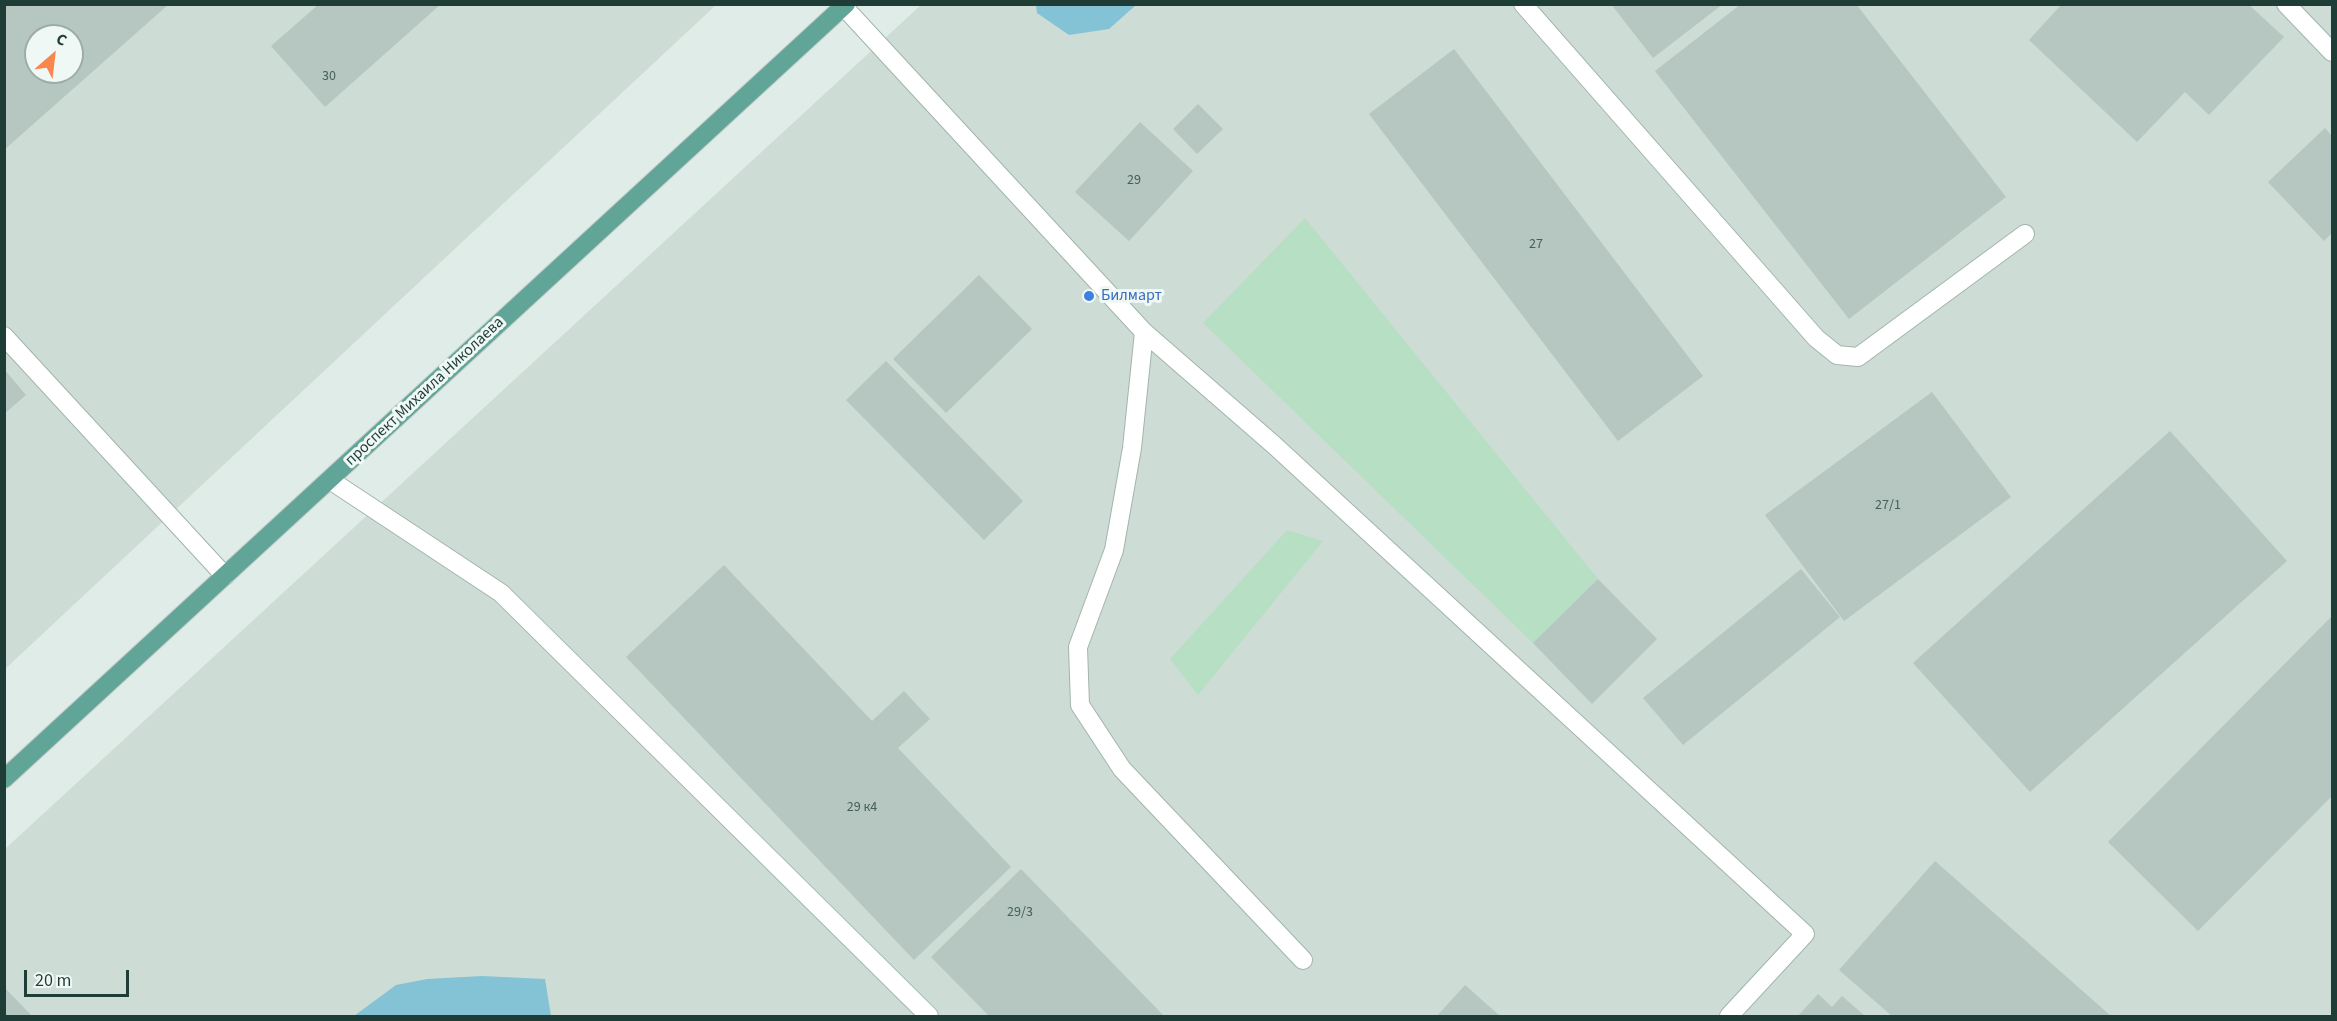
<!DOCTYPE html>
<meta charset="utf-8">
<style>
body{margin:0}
#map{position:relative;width:2337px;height:1021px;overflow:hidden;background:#e0ece7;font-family:"Source Sans 3",sans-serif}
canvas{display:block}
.frame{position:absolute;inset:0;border:6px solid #1f3d37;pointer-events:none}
.north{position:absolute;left:24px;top:24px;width:60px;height:60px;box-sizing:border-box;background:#f0f8f5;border:2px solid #9cada9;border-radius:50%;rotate:28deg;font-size:16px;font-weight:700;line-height:24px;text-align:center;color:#1f3d37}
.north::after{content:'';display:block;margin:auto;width:21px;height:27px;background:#fb854f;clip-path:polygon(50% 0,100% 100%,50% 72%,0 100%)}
.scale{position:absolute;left:24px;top:970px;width:105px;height:27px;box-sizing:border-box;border:3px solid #1f3d37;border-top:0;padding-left:8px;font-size:18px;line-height:21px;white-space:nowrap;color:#1f3d37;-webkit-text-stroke:4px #f0f8f5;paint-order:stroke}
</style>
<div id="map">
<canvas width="2337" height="1021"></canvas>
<div class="frame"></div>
<div class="north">С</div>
<div class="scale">20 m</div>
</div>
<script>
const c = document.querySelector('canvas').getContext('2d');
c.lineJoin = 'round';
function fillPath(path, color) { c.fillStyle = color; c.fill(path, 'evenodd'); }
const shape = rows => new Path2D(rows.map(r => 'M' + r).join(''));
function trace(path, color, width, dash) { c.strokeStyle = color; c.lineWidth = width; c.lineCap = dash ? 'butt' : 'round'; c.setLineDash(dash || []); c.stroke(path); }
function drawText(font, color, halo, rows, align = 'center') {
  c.font = font + ' "Source Sans 3",sans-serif'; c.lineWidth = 6; c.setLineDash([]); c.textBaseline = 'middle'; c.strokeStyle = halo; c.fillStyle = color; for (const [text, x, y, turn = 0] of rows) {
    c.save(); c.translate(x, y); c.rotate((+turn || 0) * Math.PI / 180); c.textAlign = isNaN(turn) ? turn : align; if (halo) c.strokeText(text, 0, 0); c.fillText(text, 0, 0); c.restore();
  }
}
fillPath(shape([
 [5,5,716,5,5,669],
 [36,36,72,36,72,72,36,72],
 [921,5,2332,5,2332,1016,5,1016,5,849]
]), '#cedcd6');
fillPath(shape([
 [1305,218,1598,579,1533,643,1203,323],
 [1287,530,1323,541,1198,695,1170,659]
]), '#b7dfc4');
fillPath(shape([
 [1036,5,1036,4,1136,5,1109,29,1069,35,1037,13],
 [482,976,545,979,551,1016,354,1016,396,985,427,979]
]), '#84c3d5');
fillPath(shape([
 [4,4,169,4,4,150],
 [36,36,72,36,72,72,36,72],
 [319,4,441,4,325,107,271,46],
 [1611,4,1723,4,1653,58],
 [1741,4,1856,4,2006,197,1849,319,1655,71],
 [2062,4,2248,4,2284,37,2209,115,2185,92,2137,142,2029,40],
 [1454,49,1703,376,1618,441,1369,114],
 [1198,104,1223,129,1197,154,1173,129],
 [1140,122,1193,171,1129,241,1075,192],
 [2325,128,2332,136,2332,233,2324,241,2268,182],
 [979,275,1032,329,946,413,893,359],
 [886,361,1023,501,984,540,846,400],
 [4,369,26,395,4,414],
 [1932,392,2011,497,1844,621,1765,515],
 [2170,431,2287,561,2030,792,1913,663],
 [724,565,872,721,904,691,930,719,898,748,1011,867,914,960,626,657],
 [1801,569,1840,617,1683,745,1643,698],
 [1598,579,1657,639,1592,704,1533,643],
 [2332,616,2332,796,2198,931,2108,842],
 [1935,861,2111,1016,1892,1016,1839,970],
 [1021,869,1164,1016,989,1016,931,957],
 [1465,985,1500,1016,1437,1016],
 [4,987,32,1016,4,1016],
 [1818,994,1832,1007,1842,996,1865,1016,1798,1016]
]), '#b5c7c0');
const minor = shape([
 [1523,4,1816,338,1837,355,1858,357,2025,234],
 [2286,4,2332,52],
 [844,7,1144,332,1274,445,1805,934,1729,1016],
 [1144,332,1132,448,1114,550,1078,647,1080,705,1122,769,1303,960],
 [4,336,225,576],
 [330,480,501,593,929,1016]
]);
const major = shape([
 [4,779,846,4]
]);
trace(minor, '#a2b4af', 20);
trace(major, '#c0c9c7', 20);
trace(minor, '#fff', 18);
trace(major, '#61a498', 18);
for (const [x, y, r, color] of [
 [1089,296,6,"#3f7fe0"]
]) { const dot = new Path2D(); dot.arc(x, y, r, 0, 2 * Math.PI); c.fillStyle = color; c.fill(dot); trace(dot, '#f0f8f5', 2); }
drawText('14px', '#446059', null, [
 ["30",329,77],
 ["29",1134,181],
 ["27",1536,245],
 ["27/1",1888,506],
 ["29 к4",862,808],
 ["29/3",1020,913]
]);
drawText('16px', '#366cbe', '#f0f8f5', [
 ["Билмарт",1101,296]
], 'left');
drawText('16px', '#1f3d37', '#f0f8f5', [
 ["проспект Михаила Николаева",425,392,-43]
]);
</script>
